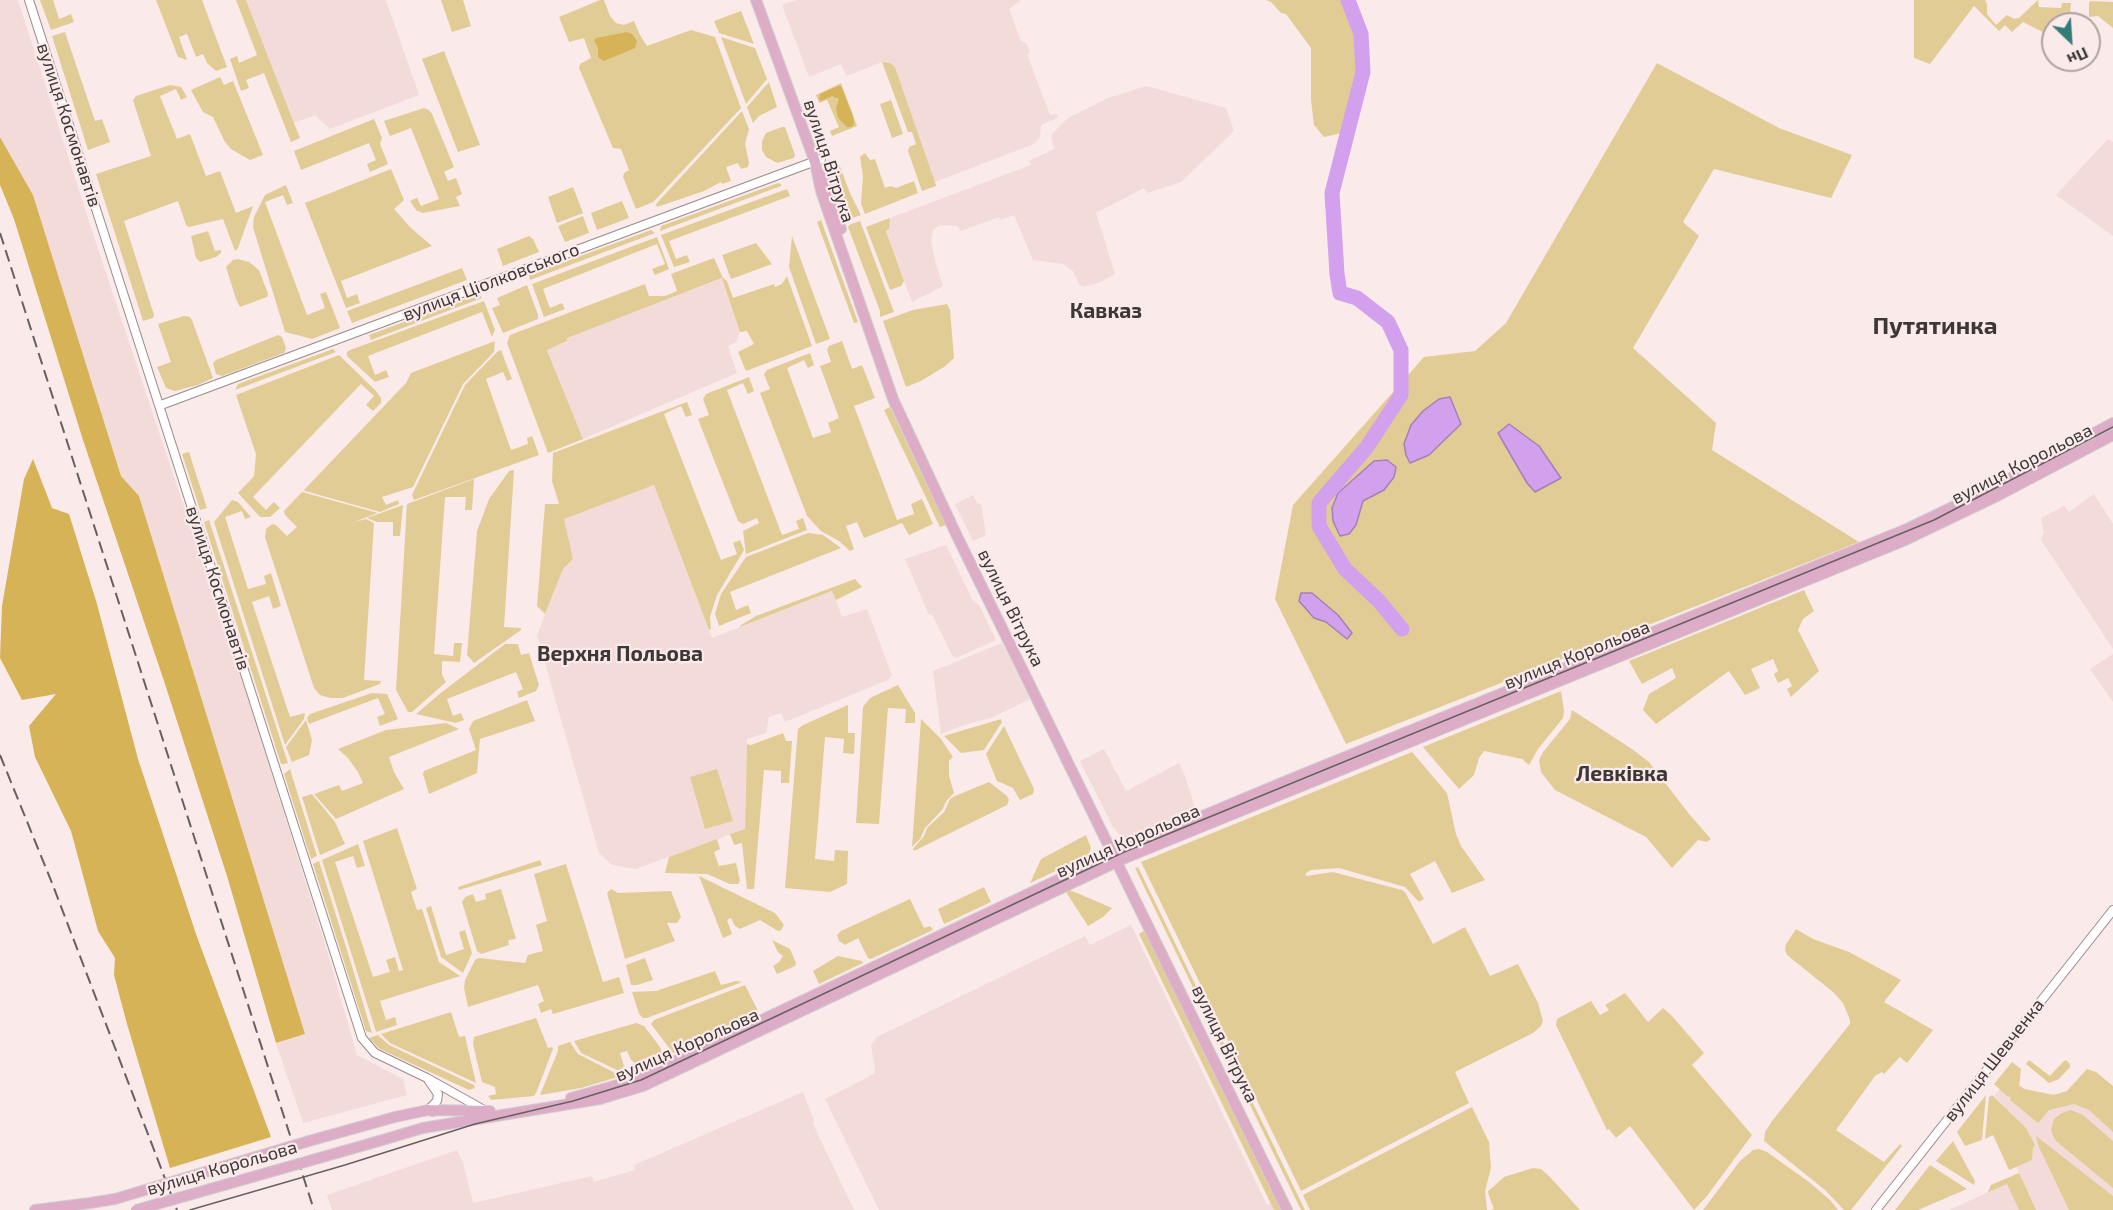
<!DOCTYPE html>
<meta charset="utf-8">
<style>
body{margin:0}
#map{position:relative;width:2113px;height:1210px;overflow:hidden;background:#faeaea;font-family:"Exo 2",sans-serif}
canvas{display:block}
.north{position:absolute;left:2041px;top:12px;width:60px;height:60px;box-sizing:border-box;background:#faeaea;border:2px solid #aea2a2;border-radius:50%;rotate:155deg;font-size:16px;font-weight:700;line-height:24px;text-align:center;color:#3d3737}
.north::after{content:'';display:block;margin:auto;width:21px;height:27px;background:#347c78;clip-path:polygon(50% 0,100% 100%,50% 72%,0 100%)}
</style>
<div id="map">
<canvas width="2113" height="1210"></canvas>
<div class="north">Пн</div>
</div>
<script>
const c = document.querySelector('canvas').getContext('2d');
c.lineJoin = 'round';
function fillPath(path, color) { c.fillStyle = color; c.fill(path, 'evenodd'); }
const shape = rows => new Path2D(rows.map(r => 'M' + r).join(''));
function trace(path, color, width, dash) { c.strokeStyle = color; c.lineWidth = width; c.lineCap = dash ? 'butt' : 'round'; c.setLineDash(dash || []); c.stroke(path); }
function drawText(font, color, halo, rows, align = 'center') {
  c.font = font + ' "Exo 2",sans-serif'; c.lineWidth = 4.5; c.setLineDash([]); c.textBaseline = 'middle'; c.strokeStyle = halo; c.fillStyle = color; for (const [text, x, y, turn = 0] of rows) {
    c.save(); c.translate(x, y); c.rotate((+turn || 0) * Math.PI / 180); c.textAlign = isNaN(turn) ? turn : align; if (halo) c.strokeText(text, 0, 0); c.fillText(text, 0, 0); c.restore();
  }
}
fillPath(shape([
 [0,0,18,0,96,243,253,714,327,951,357,1055,403,1079,407,1095,303,1123,276,1043,305,1034,139,496,121,476,33,195,0,137],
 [246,0,386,0,419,95,330,129,315,115,294,123],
 [797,0,1021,0,1009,9,1021,41,1026,43,1030,53,1027,54,1050,115,1057,114,1058,118,1041,125,1040,137,1034,144,935,182,895,67,886,62,882,62,847,76,841,64,809,77,782,5],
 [1146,86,1226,108,1234,131,1181,182,1147,193,1144,188,1096,213,1115,274,1098,283,1083,287,1079,284,1073,271,1063,264,1033,260,1014,215,1000,220,999,217,961,231,957,226,940,225,933,230,931,242,936,264,943,286,912,302,886,231,889,229,890,218,1031,165,1029,161,1054,149,1051,135,1068,118,1108,98],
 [2108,139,2113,142,2113,236,2056,195],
 [723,278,740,332,736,342,728,346,737,373,583,439,547,349,567,342,566,338],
 [654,485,712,638,833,591,842,617,867,609,892,675,888,680,785,722,781,713,769,717,766,733,747,739,745,829,636,869,612,865,599,853,537,635,563,569,573,559,563,519],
 [2094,494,2113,524,2113,649,2041,540,2044,532,2041,518,2064,506,2069,512],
 [973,495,977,503,981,504,986,535,973,541,955,504],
 [946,545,973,601,979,605,996,640,956,658,952,655,932,614,929,615,905,559],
 [1002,643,1030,699,991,718,967,724,941,734,933,671],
 [2113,654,2113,702,2090,669],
 [1104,749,1126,791,1179,763,1185,776,1197,814,1136,838,1122,837,1113,827,1080,761],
 [1131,925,1267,1205,1276,1201,1281,1210,879,1210,825,1099,874,1074,875,1069,871,1045,877,1037,1085,936,1090,945],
 [2011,1077,2024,1089,2050,1095,2064,1093,2072,1087,2113,1126,2113,1210,1949,1210,1988,1192,1991,1185,2019,1173,1993,1116,2003,1105,1994,1096],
 [803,1092,814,1120,813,1124,854,1210,332,1210,327,1195,457,1150,463,1163,473,1203,592,1176,594,1182,635,1170,634,1165]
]), '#f3dbda');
fillPath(shape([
 [40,0,53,0,59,19,71,14,74,22,51,30],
 [156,0,202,0,227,67,216,71,207,63,203,54,196,57,187,34,179,37,187,60,178,57],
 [236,0,246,0,294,123,300,138,291,142,264,73,246,80,249,88,241,91,230,59,237,56,239,63,257,55],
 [441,0,463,0,471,26,452,32],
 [600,0,604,0,610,16,616,23,624,25,634,21,640,35,647,46,691,30,715,37,741,108,658,197,653,202,636,209,623,177,624,173,629,170,621,149,613,148,579,68,580,64,591,58,584,38,569,42,559,17],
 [1266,0,1343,0,1357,31,1357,58,1361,67,1355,75,1350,120,1346,132,1324,137,1314,125,1311,100,1311,48,1286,14,1281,13,1271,2],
 [1914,0,1985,0,1987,4,1987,14,1996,25,2007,15,2014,19,2019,18,2038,0,2039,7,2061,8,2062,3,2071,3,2070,13,2068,24,2053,24,2053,38,2050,41,2041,31,2023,22,2012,32,2005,25,1999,31,1974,6,1930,64,1914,58],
 [2090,1,2113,2,2113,28,2098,16,2089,17,2089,3],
 [741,11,754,44,719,33,714,21],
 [65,32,95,121,102,119,110,142,88,150,52,36],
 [721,37,755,48,767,79,746,104],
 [444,51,480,145,458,152,422,59],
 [882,62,890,63,895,67,935,182,936,186,922,191,908,151,909,147,916,144,912,132,908,132],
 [1657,63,1779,128,1852,155,1831,198,1714,169,1683,222,1699,236,1633,348,1716,423,1712,450,1859,542,1346,744,1275,599,1293,505,1424,357,1475,351,1506,323],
 [220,77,224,85,233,81,263,155,250,160,231,149,225,142,213,117,203,112,191,90],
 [769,82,777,107,759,116,753,123,747,107],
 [841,83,857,126,832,136,830,131,839,127,827,100,819,103,816,95],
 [170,85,181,87,187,97,181,100,176,89,160,96,177,139,190,134,206,176,220,171,236,213,253,206,238,248,235,251,223,219,189,227,186,225,178,201,124,221,154,315,153,318,143,321,96,174,151,156,133,100,136,96],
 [891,100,903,134,892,138,880,104],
 [424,108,429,110,432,114,454,167,444,172,448,181,456,178,462,194,456,197,460,206,423,213,416,210,410,201,417,198,421,206,439,199,411,128,390,136,384,121],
 [742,111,749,129,745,144,749,163,748,167,741,169,738,163,726,167,731,181,722,184,721,182,704,191,657,207,656,204],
 [374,119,382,138,380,144,388,164,370,172,367,164,376,160,369,143,301,170,294,151],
 [782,127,785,127,795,155,794,158,777,163,766,157,762,150,762,141,766,133],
 [865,153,870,160,875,159,885,188,891,186,896,188,914,181,918,193,865,214,861,204,863,176,860,157],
 [836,164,839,164,850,193,861,215,852,218,847,213,833,176],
 [391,169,404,200,394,209,411,228,432,246,341,281,347,298,357,294,360,303,346,308,305,203],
 [778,183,781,184,781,186,660,231,661,226],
 [286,185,293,203,287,205,283,195,265,202,307,315,325,308,320,294,326,292,340,328,312,339,285,332,253,227,254,217,265,195],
 [573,187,583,213,557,223,548,197],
 [787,189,790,196,669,241,676,259,687,255,690,262,674,267,661,235],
 [622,201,629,218,597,230,591,213],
 [583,216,589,233,565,242,558,226],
 [890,218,889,229,886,231,904,281,901,286,890,290,866,227],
 [821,220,858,322,854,323,817,222],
 [860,221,894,312,880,317,880,311,848,227,849,225],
 [651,230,655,233,530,280,529,275],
 [208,231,215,251,221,250,221,253,216,257,200,262,196,258,191,236],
 [529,236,533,239,539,252,503,266,497,249],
 [792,236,830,339,816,344,789,267],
 [657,237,669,269,655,275,652,269,665,264,657,244,543,289,550,308,562,303,565,309,544,317,532,284],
 [756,243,772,264,731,279,722,255],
 [714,258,723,278,727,281,733,298,774,284,775,287,782,284,787,276,812,346,746,371,738,352,754,344,747,331,740,332,722,278,567,338,567,341,547,350,583,439,548,453,507,343,510,335,645,284,649,296,665,296,677,291,671,274],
 [238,259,249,262,259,270,268,294,267,297,240,307,236,299,226,267,233,260],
 [462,268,467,280,352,323,347,311],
 [527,285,538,315,538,319,503,333,492,308,500,305,497,298],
 [479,294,482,298,371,340,369,335],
 [484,301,495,330,492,337,482,312,368,356,375,375,386,370,389,377,375,382,347,356,347,352,350,350],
 [947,304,950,310,954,358,944,367,921,381,906,387,883,321,913,310],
 [184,316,190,317,192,320,213,378,198,385,175,391,166,388,157,367,171,362,158,324],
 [278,335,282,337,286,348,284,353,222,376,216,374,213,363,216,360],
 [495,341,494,352,463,384,413,487,382,497,386,505,398,500,399,504,380,512,305,491,304,490,406,383,411,373],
 [842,341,852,369,862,365,875,398,854,406,897,520,914,514,911,504,922,499,933,524,909,535,902,523,864,538,857,522,846,526,854,549,850,551,839,541,821,531,807,516,760,393,770,389,764,374,767,370,810,353,814,365,808,368,804,360,787,368,813,438,831,432,828,423,839,418,820,366,831,362,827,350,829,346],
 [333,349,336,352,235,390,238,384],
 [501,350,512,379,507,381,503,372,486,379,511,450,528,444,527,438,532,436,539,455,414,500,412,495,465,385,497,352],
 [339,355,376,391,381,398,381,403,373,411,366,405,374,396,361,384,253,497,266,510,274,502,280,508,270,517,260,517,238,493,254,476,256,454,236,395],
 [749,377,754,391,748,394,743,383,727,390,782,535,799,529,796,521,803,518,807,530,746,554,743,531,759,523,757,518,743,524,738,521,698,419,709,415,703,399,706,394],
 [687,402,692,415,686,417,681,406,664,414,721,560,737,554,733,543,740,540,744,550,717,595,710,617,711,629,709,630,654,485,564,519,573,559,563,569,545,614,537,606,545,504,559,504,552,481,553,453],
 [890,407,892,411,946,525,940,527,909,462,884,410],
 [189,452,207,508,200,510,182,454],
 [509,471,514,470,504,627,521,628,521,630,474,663,467,655,477,531,489,499],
 [474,479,472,510,465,510,466,497,445,497,434,654,453,656,454,643,462,643,460,662,442,661,442,675,446,682,412,712,408,712,396,690,407,504],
 [302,492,378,513,354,522,366,519,374,523,364,680,381,681,380,684,343,698,331,698,320,695,314,688,265,537,266,529,272,524,276,525,287,536,297,527,285,515,284,511],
 [232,500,238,502,251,517,245,519,242,511,225,517,248,589,266,584,264,576,271,573,281,606,273,609,269,596,252,602,290,717,305,713,304,719,285,745,214,522],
 [403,505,400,536,393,536,393,522,377,522,367,518],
 [209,520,288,763,284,764,281,764,204,522],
 [808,533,823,535,841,548,730,592,736,610,748,605,751,613,719,626,715,614,721,594,746,557],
 [855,579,862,587,836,600,832,591,740,627,741,625,756,616],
 [1804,590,1814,611,1803,619,1798,630,1819,671,1791,697,1787,689,1792,686,1788,678,1778,683,1774,674,1778,671,1773,659,1751,669,1760,688,1745,695,1729,671,1656,724,1643,710,1649,694,1676,678,1672,668,1642,684,1629,661],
 [505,644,518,644,521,655,529,653,539,685,536,691,519,698,517,692,523,689,516,672,447,699,453,716,461,713,464,720,456,723,416,714,442,692],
 [898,685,915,713,915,723,905,723,906,709,888,708,879,824,856,823,863,707,870,698],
 [1561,691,1564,711,1563,718,1538,749,1529,765,1522,759,1484,751,1479,758,1474,775,1459,789,1423,747],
 [372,693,387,694,398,719,380,726,377,717,385,714,378,698,309,724,307,718,310,714],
 [527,700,535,721,480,739,477,773,429,794,423,774,424,771,476,750,469,729,473,721],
 [848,705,848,733,855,733,854,754,843,753,844,739,825,737,815,859,834,861,835,850,848,851,847,884,830,892,785,888,798,729,803,725],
 [1572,710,1632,749,1649,762,1689,814,1711,839,1707,842,1698,840,1672,868,1646,837,1555,790,1541,772,1539,760,1543,752,1570,719],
 [921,719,941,739,953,757,949,761,949,776,954,793,947,800,942,810,925,828,920,839,912,847],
 [1001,719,1002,722,984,750,961,753,944,736],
 [306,720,312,740,309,755,292,762,286,747],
 [446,723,459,729,389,757,394,772,404,789,336,819,314,794,339,785,342,791,363,783,358,772,348,758,338,749,386,730],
 [1004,726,1034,789,1033,794,1020,800,1013,788,997,781,986,754],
 [783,733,786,741,792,741,789,783,781,783,781,771,764,770,754,889,747,889,742,843,734,845,730,834,745,829,747,744,751,745],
 [1412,752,1447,793,1456,834,1461,846,1485,880,1452,893,1435,861,1410,874,1424,899,1419,902,1405,887,1339,868,1311,870,1306,873,1306,876,1333,872,1402,890,1405,892,1433,944,1465,927,1490,976,1518,964,1538,1003,1543,1021,1541,1026,1533,1033,1455,1072,1469,1103,1301,1191,1141,862],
 [290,769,317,856,311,859,284,774],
 [717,769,733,821,705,829,690,777],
 [989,782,1007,796,1009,800,1007,805,914,851,913,849,924,836,927,828,944,812,950,799,955,796],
 [312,794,335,822,345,844,320,855,302,797],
 [397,828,417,889,411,892,417,910,422,909,439,962,460,976,380,1001,386,1020,395,1017,397,1025,376,1032,322,860,358,844,365,866,357,868,353,856,335,862,373,977,390,972,386,960,395,957,399,971,403,970,363,841],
 [1086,835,1091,848,1088,856,1030,883,1041,859],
 [717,839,720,849,714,852,719,866,736,863,740,881,738,884,730,884,707,874,665,873,669,857],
 [540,860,542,865,459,890,458,887],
 [319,861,351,963,372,1033,366,1031,313,864],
 [566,864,603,982,619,977,624,993,553,1014,551,1009,541,1013,538,1004,544,1001,538,985,468,1007,464,988,465,980,475,960,479,958,525,963,528,955,543,951,536,925,547,921,534,874],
 [1138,867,1305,1210,1301,1210,1135,868],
 [699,876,775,913,784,925,781,930,778,931,760,920,740,929,735,926,731,918,727,920,732,934,723,938],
 [984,887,991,902,944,924,938,909],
 [501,889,516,939,508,940,509,945,481,954,477,951,462,902,465,897,473,894,476,902,486,899,485,894],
 [611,889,618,893,671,891,681,917,677,923,667,923,675,941,625,959,607,893],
 [1069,890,1077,893,1112,908,1103,917,1088,926,1066,892],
 [910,899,924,928,930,926,933,930,871,959,868,958,858,938,845,945,839,941,837,935,841,931],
 [431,906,446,955,464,949,459,932,465,930,472,953,463,973,441,957,426,908],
 [1796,929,1813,939,1849,952,1901,980,1884,1002,1933,1030,1907,1063,1900,1057,1884,1074,1882,1072,1875,1076,1836,1130,1884,1162,1900,1144,1902,1146,1851,1210,1844,1210,1825,1190,1764,1141,1765,1132,1772,1121,1850,1024,1850,1020,1843,1003,1833,992,1787,955,1785,950,1786,944],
 [1144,931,1146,932,1281,1210,1274,1210,1139,934],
 [772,940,790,949,796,963,795,966,777,974,773,966,779,962,783,956,778,952],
 [838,956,862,961,863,963,819,984,813,971],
 [645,958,653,980,637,985,631,985,626,965],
 [715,971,721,985,736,981,742,982,647,1018,643,1018,639,1014,632,992,656,991],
 [745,985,757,1009,755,1015,673,1053,651,1024,654,1020],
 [1625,993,1648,1022,1663,1008,1672,1016,1704,1053,1692,1065,1752,1135,1707,1196,1694,1210,1630,1126,1616,1138,1609,1129,1607,1130,1556,1025,1557,1019,1591,1001,1600,1015,1609,1010,1605,1005],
 [451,1012,459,1037,465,1036,476,1083,390,1043,381,1034],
 [536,1018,548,1048,552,1047,553,1049,536,1093,534,1096,491,1100,488,1096,496,1094,495,1087,482,1082,473,1044,474,1037],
 [636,1023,644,1026,660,1047,662,1054,659,1059,650,1063,647,1058,635,1063,631,1060,627,1051,620,1053,624,1066,619,1071,581,1053,574,1041],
 [378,1035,389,1045,474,1085,475,1088,469,1090,380,1049,369,1038],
 [570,1042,578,1054,621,1076,581,1088,540,1095,558,1051,558,1046],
 [2029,1060,2050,1076,2063,1062,2066,1060,2070,1064,2070,1067,2059,1079,2049,1083,2026,1064],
 [2012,1062,2021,1069,2019,1088,2021,1086,2024,1089,2054,1095,2067,1091,2087,1069,2096,1072,2113,1086,2113,1132,2089,1110,2074,1104,2049,1110,2038,1123,2010,1100,2011,1097,2007,1096,1994,1084],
 [1986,1095,1982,1140,1965,1146,1957,1132],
 [1992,1095,2026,1128,2035,1145,2033,1147,2032,1160,2009,1170,1993,1135,1985,1139,1989,1097],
 [1472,1107,1489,1142,1491,1168,1485,1191,1487,1210,1310,1210,1303,1195],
 [2071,1110,2083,1115,2113,1141,2113,1188,2056,1141,2053,1136,2051,1130,2054,1119,2062,1113],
 [2036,1136,2113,1196,2113,1210,2069,1210,2039,1147],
 [1953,1141,1975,1181,1974,1185,1936,1161],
 [1759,1149,1767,1152,1809,1182,1830,1200,1838,1210,1703,1210,1740,1161,1753,1150],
 [1930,1165,1967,1189,1918,1210,1895,1210],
 [1533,1168,1541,1169,1550,1177,1580,1210,1490,1210,1494,1209,1489,1196,1488,1191,1493,1187,1504,1177],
 [2019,1173,2021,1177,2036,1210,2019,1210,2007,1184,1988,1192,1991,1185]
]), '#e2cc96');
fillPath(shape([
 [627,32,632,34,637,41,635,48,604,61,598,57,598,48,594,40,596,38],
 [838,86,841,86,853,116,854,124,851,127,847,127,838,118,836,108,839,99,832,96,821,101,819,99,820,94],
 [0,137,33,195,121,476,139,496,305,1034,276,1043,227,876,165,684,83,440,14,219,0,185],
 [33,459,52,508,69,514,97,604,138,759,196,934,271,1137,170,1168,127,1024,114,975,115,958,98,931,71,831,35,757,29,726,56,694,22,700,0,658,2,606,24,479]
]), '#d6b357');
const water = shape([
 [1450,397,1461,424,1429,455,1410,463,1406,455,1404,444,1411,425,1423,411,1439,399,1450,397],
 [1509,424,1539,446,1561,478,1535,492,1527,483,1498,433,1509,424],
 [1387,460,1396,467,1394,477,1384,490,1363,501,1356,525,1349,534,1340,536,1333,521,1332,508,1338,493,1374,461,1387,460],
 [1301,593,1312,593,1338,615,1352,633,1347,639,1326,622,1314,618,1299,601,1301,593]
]);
fillPath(water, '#d2a0ec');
trace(water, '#a580b6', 1.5);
trace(shape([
 [1348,0,1361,34,1363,72,1332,193,1337,274,1340,293,1357,298,1388,322,1401,350,1401,395,1367,447,1319,503,1319,526,1345,569,1379,601,1402,629]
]), '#d2a0ec', 15);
const minor = shape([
 [29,0,362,1038,375,1053,427,1078,484,1110],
 [161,405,821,159],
 [428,1110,437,1101,438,1094,429,1081],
 [1876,1210,2113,910]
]);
const major = shape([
 [756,0,815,162,821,191,893,399,956,534,1287,1210],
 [824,175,841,229],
 [571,1098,614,1086,654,1071,1119,851,1286,781,1907,529,1992,488,2113,423],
 [428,1110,490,1111],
 [309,1141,395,1117,428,1110,433,1111],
 [379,1141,423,1128,600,1099,643,1086,1125,858,1903,541,1997,496,2113,435],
 [35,1210,90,1203]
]);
trace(minor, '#998b8b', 10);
trace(major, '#d0cfcf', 12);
trace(minor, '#fff', 8);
trace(major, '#ddadc7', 10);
trace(shape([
 [190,1210,345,1165,475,1124,573,1101,641,1080,1124,852,1934,520,2113,427]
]), '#686060', 1.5);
trace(shape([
 [0,233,314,1210],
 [0,755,52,883,177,1210]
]), '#686060', 2, [12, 6]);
const majorBridge = shape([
 [90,1203,115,1199,309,1141],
 [136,1210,379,1141]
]);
trace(majorBridge, '#d0cfcf', 12, []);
trace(majorBridge, '#ddadc7', 10);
drawText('18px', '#3d3737', '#faeaea', [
 ["вулиця Космонавтів",69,125,72],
 ["вулиця Вітрука",829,161,72],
 ["вулиця Ціолковського",491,282,-21],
 ["вулиця Корольова",2022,464,-27],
 ["вулиця Космонавтів",218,588,72],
 ["вулиця Вітрука",1011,608,64],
 ["вулиця Корольова",1577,655,-22],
 ["вулиця Корольова",1128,841,-24],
 ["вулиця Вітрука",1225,1044,64],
 ["вулиця Корольова",687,1045,-24],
 ["вулиця Шевченка",1994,1060,-52],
 ["вулиця Корольова",222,1168,-16]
]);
drawText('bold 21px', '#3d3737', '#faeaea', [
 ["Кавказ",1106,311],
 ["Верхня Польова",620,654],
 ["Левківка",1622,774]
]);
drawText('bold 24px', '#3d3737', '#faeaea', [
 ["Путятинка",1935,326]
]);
</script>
